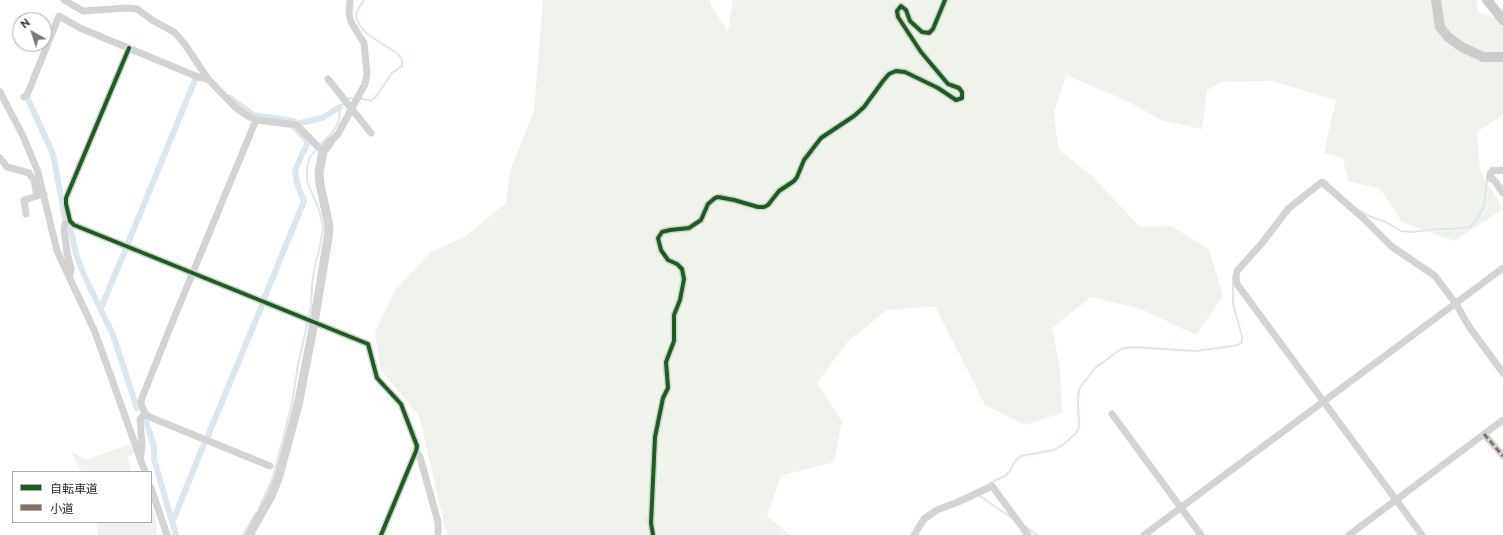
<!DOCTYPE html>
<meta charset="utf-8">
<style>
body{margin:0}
#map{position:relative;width:1503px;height:535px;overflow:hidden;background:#fff;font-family:Ubuntu,"Noto Sans JP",sans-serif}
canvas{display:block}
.legend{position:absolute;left:12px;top:471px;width:140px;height:52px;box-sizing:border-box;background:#fff;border:1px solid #ababab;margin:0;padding:5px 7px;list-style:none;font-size:12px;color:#2e2e2e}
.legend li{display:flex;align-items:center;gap:8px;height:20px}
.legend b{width:20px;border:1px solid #ababab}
.north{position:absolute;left:12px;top:12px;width:40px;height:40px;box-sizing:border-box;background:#fff;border:1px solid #ababab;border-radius:50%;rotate:321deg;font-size:11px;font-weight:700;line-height:16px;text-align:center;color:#2e2e2e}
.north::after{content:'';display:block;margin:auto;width:14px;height:18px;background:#777;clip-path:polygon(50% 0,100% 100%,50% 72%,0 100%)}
</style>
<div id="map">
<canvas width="1503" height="535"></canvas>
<ul class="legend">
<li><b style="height:5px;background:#1b5e20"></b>自転車道</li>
<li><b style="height:5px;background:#8d6e63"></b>小道</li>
</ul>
<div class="north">N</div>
</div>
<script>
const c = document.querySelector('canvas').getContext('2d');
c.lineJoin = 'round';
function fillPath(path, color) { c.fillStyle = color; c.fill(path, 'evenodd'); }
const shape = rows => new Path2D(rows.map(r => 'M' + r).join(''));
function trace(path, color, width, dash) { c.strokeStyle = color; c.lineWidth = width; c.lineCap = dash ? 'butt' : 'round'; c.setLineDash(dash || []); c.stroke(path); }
fillPath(shape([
 [543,0,711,0,710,4,728,32,733,0,1476,0,1479,13,1503,20,1503,115,1477,132,1480,171,1503,209,1454,241,1402,222,1380,189,1348,181,1343,158,1324,153,1336,100,1272,81,1222,82,1207,90,1202,129,1161,120,1125,100,1066,75,1054,112,1058,149,1091,175,1140,227,1171,226,1209,249,1223,296,1196,335,1141,309,1091,297,1052,328,1060,368,1062,413,1025,425,985,405,935,306,887,310,848,341,817,383,842,421,834,462,781,476,767,516,790,535,447,535,419,416,380,369,375,332,396,289,430,253,464,237,506,203,510,171,534,110],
 [130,444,134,453,128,457,131,472,84,472,79,469,72,452,86,460],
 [151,505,156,518,157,535,97,535,97,522,151,522]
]), '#f0f3ec');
trace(shape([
 [359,98,371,101,377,95,392,73,402,66,402,60,397,53,367,34,360,26,356,17,357,11,364,0],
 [320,145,332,133,339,121,340,107,349,98,355,98],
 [1488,173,1490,168,1494,167],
 [1358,210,1371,217,1386,222,1401,231,1412,232,1438,229,1453,229,1470,227,1478,218,1484,206,1487,179],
 [990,483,1005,476,1010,471,1015,461,1021,456,1054,450,1064,444,1076,433,1079,427,1078,401,1079,389,1095,368,1121,349,1133,347,1196,351,1232,346,1238,345,1242,342,1242,336,1233,304,1233,277],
 [978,495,1012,518],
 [259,508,272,480,292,404,298,365,311,307,312,284,315,265,320,247,323,227,319,210,307,181,307,167,310,157,317,148],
 [1026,527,1037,535],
 [243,535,256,513]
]), '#dbe7ee', 2);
trace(shape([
 [230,98,253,115,294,121],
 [28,99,53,154,65,219],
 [300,123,322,118,340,107],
 [70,227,76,254,84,275,113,335,137,408],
 [128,243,195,80],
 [264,299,304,201,297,183,295,170,308,142,295,128],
 [101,308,126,248],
 [146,421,154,446,154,459,176,535],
 [207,438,262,305],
 [172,519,174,518,204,444]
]), '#dbe7ee', 6);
trace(shape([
 [64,0,83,11,127,8,137,9,152,20,174,32,184,43,208,79],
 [129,48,66,198,66,204,70,221,74,225,368,344,377,378,401,404,417,446,416,451,381,535],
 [0,92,23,136,38,172,57,251,95,332,145,472],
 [24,97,27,95,59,16,80,28,198,77,208,79,236,108,246,115,256,120,297,125,323,152],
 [256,120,172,323,142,398,141,403,145,414,152,418,270,466],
 [330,142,338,134,365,84,367,74,364,43,351,22,349,14,350,0],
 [0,158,7,167,29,173,34,180,37,196,44,194],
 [1503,170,1493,171,1490,174,1490,178,1494,180,1503,193],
 [26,214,24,200,37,196],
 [70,275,71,268,67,253,64,229,65,224,70,221],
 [1112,414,1201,535],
 [1484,434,1503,456],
 [416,451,420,457,438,522,438,535],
 [141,455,142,445,140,419,145,414],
 [151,488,167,535],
 [653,535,651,523,655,437,663,398,668,388,666,362,674,341,674,315,680,300,684,279,682,269,677,264,668,260,661,250,658,238,662,232,670,230,689,228,701,220,708,204,715,198,718,197,734,200,758,207,764,207,768,205,779,191,794,181,797,177,804,160,821,138,854,116,864,107,883,81,889,74,896,71,905,72,938,88,956,100,962,98,962,92,959,88,948,84,921,52,898,17,897,11,901,6,906,10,910,21,922,32,929,33,933,29,945,0],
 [914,535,924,519,937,510,958,502,992,486,1028,535],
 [1144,535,1503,268],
 [1349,535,1503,420],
 [1422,535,1237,284,1236,277,1237,271,1262,243,1289,208,1322,182,1363,218,1391,246,1435,276,1456,304,1470,328,1503,373]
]), '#d3d3d3', 7);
trace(shape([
 [249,535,271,496,278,479,298,405,314,323,328,238,329,226,320,184,319,172,323,152,330,142]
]), '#d3d3d3', 9);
trace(shape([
 [1436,0,1440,27,1448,37,1462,47,1483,57,1503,57],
 [1487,0,1503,20]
]), '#ccc', 10);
trace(shape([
 [328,79,371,133]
]), '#d3d3d3', 7);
trace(shape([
 [1484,434,1503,456]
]), '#8d6e63', 3, [6, 3]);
trace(shape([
 [129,48,66,198,66,204,70,221,74,225,368,344,377,378,401,404,417,446,416,451,381,535],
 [653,535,651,523,655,437,663,398,668,388,666,362,674,341,674,315,680,300,684,279,682,269,677,264,668,260,661,250,658,238,662,232,670,230,689,228,701,220,708,204,715,198,718,197,734,200,758,207,764,207,768,205,779,191,794,181,797,177,804,160,821,138,854,116,864,107,883,81,889,74,896,71,905,72,938,88,956,100,962,98,962,92,959,88,948,84,921,52,898,17,897,11,901,6,906,10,910,21,922,32,929,33,933,29,945,0]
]), '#1b5e20', 4);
</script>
